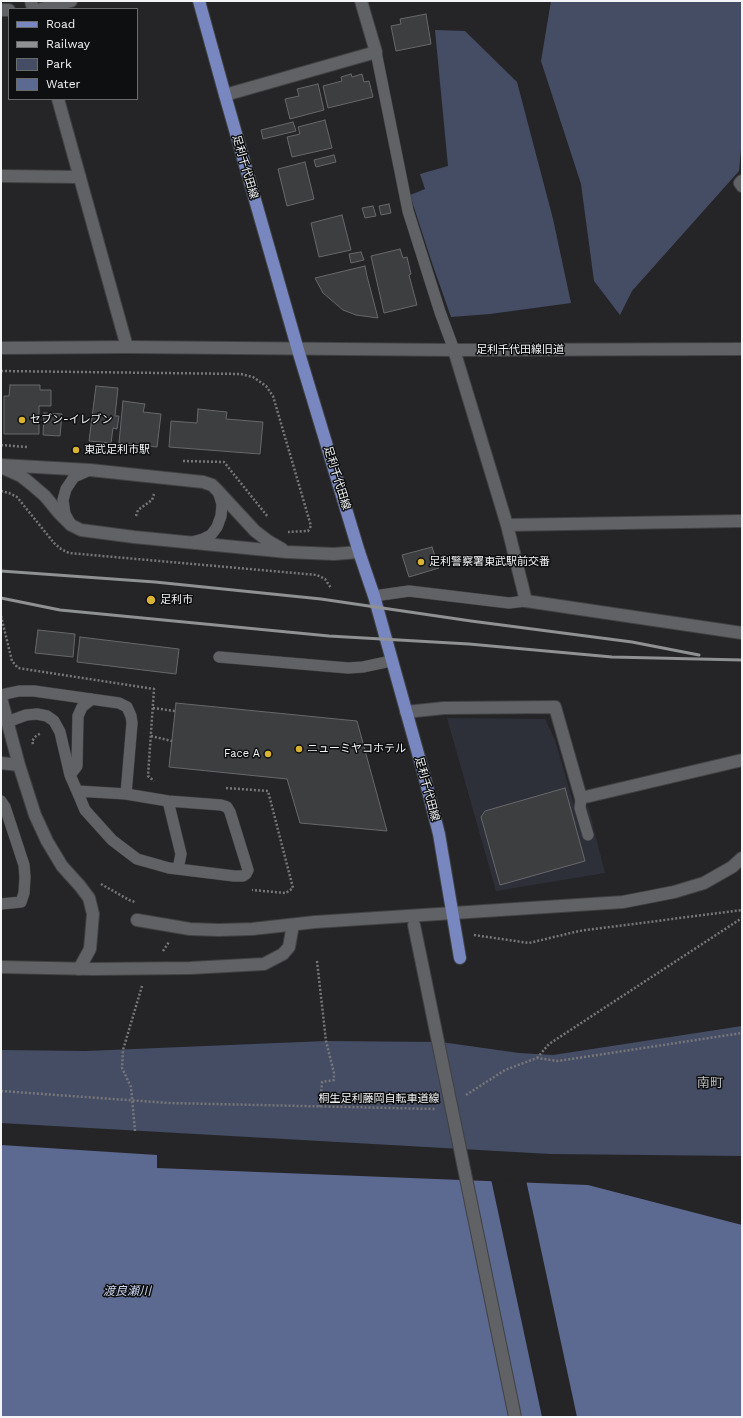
<!DOCTYPE html>
<meta charset="utf-8">
<style>
body{margin:0}
#map{position:relative;width:743px;height:1418px;overflow:hidden;background:#252528;font-family:"Work Sans",sans-serif}
canvas{display:block}
.frame{position:absolute;inset:0;border:2px solid #f3f4f5;pointer-events:none}
.legend{position:absolute;left:8px;top:8px;width:130px;height:92px;box-sizing:border-box;background:#0e0f10;border:1px solid #6a6b6c;margin:0;padding:5px 7px;list-style:none;font-size:12px;color:#f3f4f5}
.legend li{display:flex;align-items:center;gap:8px;height:20px}
.legend b{width:20px;border:1px solid #6a6b6c}
</style>
<div id="map">
<canvas width="743" height="1418"></canvas>
<div class="frame"></div>
<ul class="legend">
<li><b style="height:5px;background:#7887c0"></b>Road</li>
<li><b style="height:5px;background:#909193"></b>Railway</li>
<li><b style="height:11px;background:#454d64"></b>Park</li>
<li><b style="height:11px;background:#5c6991"></b>Water</li>
</ul>
</div>
<script>
const c = document.querySelector('canvas').getContext('2d');
c.lineJoin = 'round';
function fillPath(path, color) { c.fillStyle = color; c.fill(path, 'evenodd'); }
const shape = rows => new Path2D(rows.map(r => 'M' + r).join(''));
function trace(path, color, width, dash) { c.strokeStyle = color; c.lineWidth = width; c.lineCap = dash ? 'butt' : 'round'; c.setLineDash(dash || []); c.stroke(path); }
function drawText(font, color, halo, rows, align = 'center') {
  c.font = font + ' "Work Sans","Noto Sans JP",sans-serif'; c.lineWidth = 3; c.setLineDash([]); c.textBaseline = 'middle'; c.strokeStyle = halo; c.fillStyle = color; for (const [text, x, y, turn = 0] of rows) {
    c.save(); c.translate(x, y); c.rotate((+turn || 0) * Math.PI / 180); c.textAlign = isNaN(turn) ? turn : align; if (halo) c.strokeText(text, 0, 0); c.fillText(text, 0, 0); c.restore();
  }
}
fillPath(shape([
 [447,718,545,719,555,740,575,809,588,806,605,873,496,891]
]), '#2d3038');
fillPath(shape([
 [551,1,742,1,742,140,739,171,632,291,620,315,594,281,581,184,541,61],
 [435,30,465,31,517,82,553,219,571,303,490,314,451,317,432,263,410,195,425,189,420,174,448,166],
 [742,1026,742,1156,550,1154,1,1123,1,1050,86,1051,326,1041,441,1042,519,1053,553,1055]
]), '#454d64');
fillPath(shape([
 [1,1145,157,1155,157,1168,588,1185,742,1225,742,1417,1,1417]
]), '#5c6991');
fillPath(shape([
 [491,1179,526,1180,577,1417,542,1417]
]), '#252528');
const building = shape([
 [426,14,431,44,396,51,391,26,401,24,400,19,426,14],
 [351,74,352,77,362,74,364,82,369,81,373,97,328,108,323,86,342,81,341,77,351,74],
 [318,84,324,110,290,119,285,99,299,96,297,89,318,84],
 [325,120,332,148,292,157,287,137,300,134,298,127,325,120],
 [293,122,296,131,263,139,261,130,293,122],
 [334,155,336,162,316,167,314,160,334,155],
 [305,162,314,199,287,206,278,169,305,162],
 [389,204,391,213,381,215,379,206,389,204],
 [373,206,376,216,365,218,362,208,373,206],
 [342,215,351,250,319,257,311,223,342,215],
 [400,249,403,258,407,257,411,274,409,275,417,305,384,313,371,256,400,249],
 [361,252,364,260,351,263,349,254,361,252],
 [365,266,367,276,378,318,356,315,343,310,323,293,315,278,365,266],
 [10,385,40,385,40,390,51,390,51,406,39,406,39,434,4,434,4,396,9,396,10,385],
 [96,386,118,388,115,416,119,416,117,429,113,428,111,443,89,441,96,386],
 [123,401,145,404,143,412,161,414,157,447,119,443,123,401],
 [198,409,227,412,226,419,263,422,260,454,169,447,171,421,197,423,198,409],
 [44,413,62,414,60,436,43,435,44,413],
 [432,547,439,568,409,577,402,555,432,547],
 [38,630,75,634,73,657,35,653,38,630],
 [80,637,179,649,176,674,77,662,80,637],
 [176,703,357,721,387,831,300,823,287,779,169,767,176,703],
 [565,788,585,861,500,885,481,817,485,811,565,788]
]);
fillPath(building, '#3c3e40');
trace(building, '#67686b', 1);
const service = shape([
 [376,52,408,211,440,312,454,350],
 [70,523,65,514,63,500,66,489,74,477,90,470],
 [192,542,203,539,211,535,217,527,221,516,222,504,218,491],
 [374,596,409,591,509,603,526,601],
 [219,657,348,668,363,667,391,661],
 [1,695,19,691,34,691,119,703,127,707,131,716,132,723,126,794],
 [7,722,26,715,37,714,47,716,54,721,60,732,70,775,77,791,85,810,112,840,137,859,169,868,234,876,243,876,246,874,248,870,230,812,227,807,221,805,168,801,126,794,77,791],
 [70,775,77,766,78,716,82,707,92,699],
 [581,798,580,808,588,835],
 [1,801,5,807,24,865,25,877,24,893,21,902,1,904],
 [168,801,181,854,178,869]
]);
const pedestrian = shape([
 [414,925,420,954]
]);
const minor = shape([
 [31,1,33,9],
 [41,9,71,1],
 [1,10,9,10],
 [225,95,376,52,361,1],
 [58,99,127,347],
 [1,176,80,177],
 [742,181,740,183,742,186],
 [454,350,507,525,526,601,742,633],
 [507,525,742,521],
 [406,712,444,708,555,707,581,798,742,760],
 [1,967,93,969,190,968,264,964,283,954,289,947,293,925]
]);
const tertiary = shape([
 [1,348,127,347,454,350,742,349],
 [1,465,90,470,203,482,212,485,218,491,255,531,268,541,282,549],
 [1,467,21,476,31,484,45,496,59,513,71,525,81,530,134,537,287,552,334,554,359,552],
 [1,698,19,765,35,815,47,841,62,866,80,886,89,898,93,914,90,949,79,969],
 [1,763,19,765],
 [137,920,190,929,219,930,252,929,315,922,623,902,674,892,704,883,732,867,742,858]
]);
const primary = shape([
 [199,1,225,95,298,350,359,552,374,596,424,775,439,834,460,958]
]);
trace(service, '#404143', 12);
trace(pedestrian, '#404143', 14);
trace(minor, '#404143', 14);
trace(tertiary, '#404143', 14);
trace(primary, '#404143', 14);
trace(shape([
 [1,371,241,374,253,377,266,386,273,396,311,526,308,531,288,532],
 [1,445,27,447],
 [183,461,224,462,268,517],
 [1,491,9,493,17,497,54,543,61,549,69,553,317,575,325,579,331,588],
 [136,516,138,510,152,500,154,494],
 [1,616,12,661,18,668,154,689,148,776,154,781],
 [153,708,175,711],
 [151,736,172,741],
 [33,744,32,741,36,736,41,733],
 [226,788,268,791,293,888,286,893,252,890],
 [101,884,129,900,135,902],
 [474,935,529,943,579,931,742,910],
 [163,951,169,942],
 [317,961,326,1041,334,1073,334,1080,322,1082,320,1107],
 [537,1058,549,1044,742,918],
 [1,1091,169,1103,435,1109],
 [466,1095,505,1070,537,1058,558,1061,742,1033],
 [135,1131,131,1087,122,1068,123,1050,142,986]
]), '#77777a', 2.5, [2, 2]);
trace(service, '#616265', 11);
trace(pedestrian, '#616265', 12);
trace(minor, '#616265', 12);
trace(tertiary, '#616265', 12);
trace(primary, '#7887c0', 12);
trace(shape([
 [1,571,155,582,321,599,471,621,632,642,699,655],
 [1,598,60,610,329,636,469,644,612,657,742,660]
]), '#909193', 3);
const pedestrianBridge = shape([
 [420,954,515,1417]
]);
trace(pedestrianBridge, '#404143', 14, []);
trace(pedestrianBridge, '#616265', 12);
for (const [x, y, r, color] of [
 [22,420,4,"#dab333"],
 [76,450,4,"#dab333"],
 [421,562,4,"#dab333"],
 [151,600,5,"#dab333"],
 [299,749,4,"#dab333"],
 [268,754,4,"#dab333"]
]) { const dot = new Path2D(); dot.arc(x, y, r, 0, 2 * Math.PI); c.fillStyle = color; c.fill(dot); trace(dot, '#0e0f10', 1.5); }
drawText('11px', '#f3f4f5', '#0e0f10', [
 ["足利千代田線",245,167,74],
 ["足利千代田線旧道",520,350],
 ["足利千代田線",337,478,73],
 ["足利千代田線",427,789,75],
 ["桐生足利藤岡自転車道線",379,1099]
]);
drawText('11px', '#f3f4f5', '#0e0f10', [
 ["セブン-イレブン",30,420],
 ["東武足利市駅",84,450],
 ["足利警察署東武駅前交番",429,562],
 ["足利市",160,600],
 ["ニューミヤコホテル",307,749],
 ["Face A",260,754,"right"]
], 'left');
drawText('italic 12px', '#cfd8f3', '#0e0f10', [
 ["渡良瀬川",127,1291]
]);
drawText('13px', '#bdbfc2', '#0e0f10', [
 ["南町",710,1083]
]);
</script>
